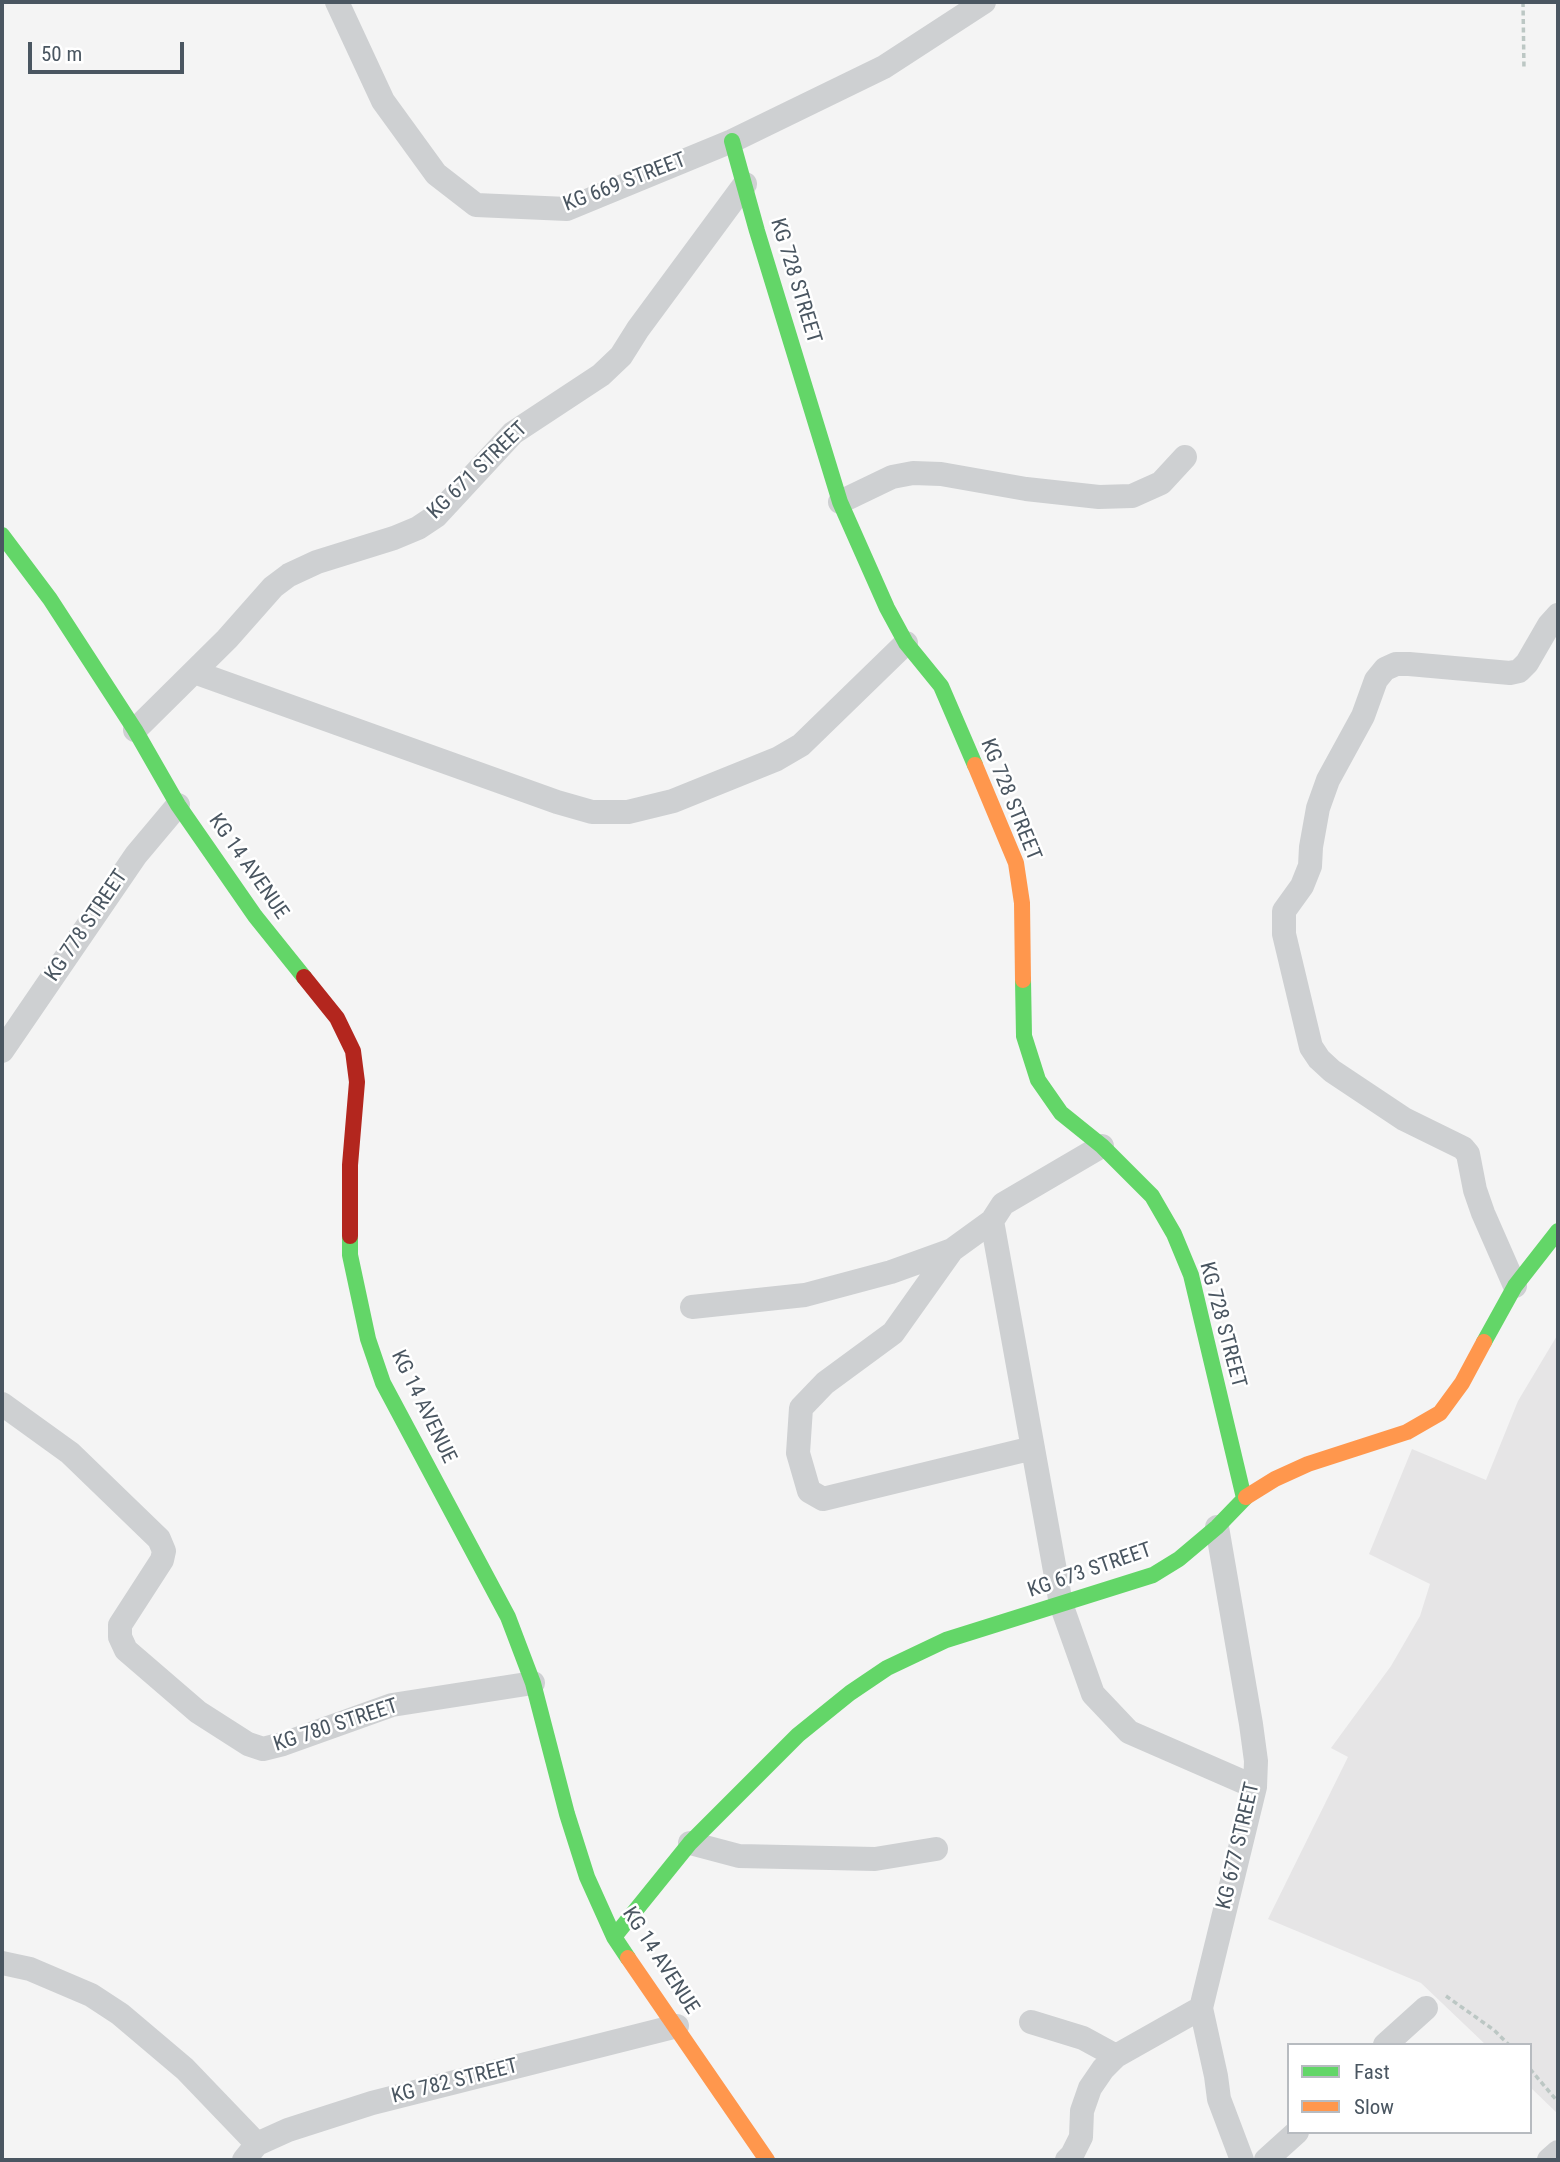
<!DOCTYPE html>
<style>
body{margin:0}
#map{position:relative;width:1560px;height:2162px;overflow:hidden;background:#f4f4f4;font-family:"Roboto Condensed",sans-serif}
canvas{display:block}
.frame{position:absolute;inset:0;border:4px solid #4a5661;pointer-events:none}
.legend{position:absolute;left:1287px;top:2043px;width:245px;height:91px;box-sizing:border-box;background:#fff;border:2px solid #b7bbc0;margin:0;padding:9px 12px;list-style:none;font-size:21px;color:#4a5661}
.legend li{display:flex;align-items:center;gap:14px;height:35px}
.legend b{width:35px;border:2px solid #b7bbc0}
.scale{position:absolute;left:28px;top:42px;width:156px;height:32px;box-sizing:border-box;border:4px solid #4a5661;border-top:0;padding-left:9px;font-size:21px;line-height:24px;white-space:nowrap;color:#4a5661;-webkit-text-stroke:5px #fff;paint-order:stroke}
</style>
<div id="map">
<canvas width="1560" height="2162"></canvas>
<div class="frame"></div>
<ul class="legend">
<li><b style="height:9px;background:#63d668"></b>Fast</li>
<li><b style="height:9px;background:#ff974d"></b>Slow</li>
</ul>
<div class="scale">50 m</div>
</div>
<script>
const c = document.querySelector('canvas').getContext('2d');
c.lineJoin = 'round';
function fillPath(path, color) { c.fillStyle = color; c.fill(path, 'evenodd'); }
const shape = rows => new Path2D(rows.map(r => 'M' + r).join(''));
function trace(path, color, width, dash) { c.strokeStyle = color; c.lineWidth = width; c.lineCap = dash ? 'butt' : 'round'; c.setLineDash(dash || []); c.stroke(path); }
function drawText(font, color, halo, rows, align = 'center') {
  c.font = font + ' "Roboto Condensed",sans-serif'; c.lineWidth = 5; c.setLineDash([]); c.textBaseline = 'middle'; c.strokeStyle = halo; c.fillStyle = color; for (const [text, x, y, turn = 0] of rows) {
    c.save(); c.translate(x, y); c.rotate((+turn || 0) * Math.PI / 180); c.textAlign = isNaN(turn) ? turn : align; if (halo) c.strokeText(text, 0, 0); c.fillText(text, 0, 0); c.restore();
  }
}
fillPath(shape([
 [1558,1334,1558,2114,1530,2087,1530,2045,1486,2045,1421,1983,1268,1919,1348,1757,1331,1748,1391,1666,1420,1616,1430,1584,1369,1554,1412,1449,1486,1480,1518,1401]
]), '#e6e5e6');
trace(shape([
 [1523,2,1524,70],
 [1446,1996,1494,2030,1509,2045],
 [1530,2069,1558,2102]
]), '#bcc7c4', 3.5, [5, 3.5]);
trace(shape([
 [337,2,383,101,436,174,476,205,567,209,732,141,884,67,984,2],
 [840,502,892,477,913,473,941,474,1026,489,1099,497,1132,496,1161,483,1185,457],
 [194,672,557,802,592,812,628,812,673,801,777,759,801,745,906,643],
 [135,730,227,639,273,587,289,575,317,562,394,538,418,528,436,516,513,433,601,375,621,356,638,329,745,184],
 [2,1051,136,855,178,805],
 [1102,1146,1003,1204,992,1221,1061,1604,1093,1694,1129,1732,1255,1787],
 [992,1221,952,1250,893,1333,825,1383,801,1408,798,1453,809,1491,823,1499,1033,1448],
 [1515,1286,1483,1213,1475,1190,1468,1154,1463,1148,1404,1119,1332,1071,1319,1059,1311,1047,1284,934,1284,911,1302,886,1310,866,1311,847,1318,808,1328,780,1363,716,1376,680,1385,669,1396,664,1409,664,1510,673,1519,671,1527,663,1549,625,1558,615],
 [692,1307,805,1295,891,1272,952,1250],
 [2,1404,70,1453,159,1539,164,1551,162,1560,120,1625,120,1637,126,1650,198,1712,248,1744,263,1749,283,1744,392,1705,533,1683],
 [1217,1527,1251,1724,1256,1761,1255,1787,1201,2008,1216,2076,1219,2099,1242,2160],
 [690,1843,739,1856,875,1859,936,1849],
 [2,1963,30,1969,91,1995,120,2014,185,2069,257,2144],
 [1031,2022,1083,2038,1116,2056],
 [1385,2045,1426,2008],
 [244,2160,257,2144,288,2130,372,2103,677,2026],
 [1067,2160,1072,2155,1081,2137,1082,2111,1090,2088,1103,2069,1116,2056,1201,2008],
 [1266,2160,1297,2132],
 [1549,2160,1558,2152]
]), '#ced0d2', 24);
trace(shape([
 [732,141,757,231,840,502,887,608,906,643,941,686,975,765],
 [2,535,50,599,135,730,178,805,255,916,304,977],
 [1023,980,1024,1036,1038,1080,1061,1113,1102,1146,1152,1196,1174,1234,1191,1275,1244,1498],
 [350,1236,350,1255,368,1339,383,1383,508,1617,533,1683,567,1814,587,1877,614,1937,628,1958],
 [1484,1342,1515,1286,1558,1231],
 [614,1937,690,1843,798,1735,850,1693,887,1668,946,1640,1153,1575,1179,1559,1217,1527,1246,1497]
]), '#63d668', 16);
trace(shape([
 [975,765,1016,863,1022,903,1023,980],
 [1246,1497,1275,1479,1308,1464,1407,1432,1440,1413,1462,1383,1484,1342],
 [628,1958,767,2160]
]), '#ff974d', 16);
trace(shape([
 [304,977,337,1018,353,1051,357,1082,350,1165,350,1236]
]), '#b3261e', 16);
drawText('21px', '#4a5661', '#fff', [
 ["KG 669 STREET",625,183,-21],
 ["KG 728 STREET",795,281,73],
 ["KG 671 STREET",478,471,-44],
 ["KG 728 STREET",1010,800,68],
 ["KG 14 AVENUE",248,867,55],
 ["KG 778 STREET",87,926,-56],
 ["KG 728 STREET",1222,1325,75],
 ["KG 14 AVENUE",423,1407,64],
 ["KG 673 STREET",1090,1571,-19],
 ["KG 780 STREET",336,1726,-18],
 ["KG 677 STREET",1239,1846,-77],
 ["KG 14 AVENUE",660,1961,57],
 ["KG 782 STREET",455,2082,-14]
]);
</script>
